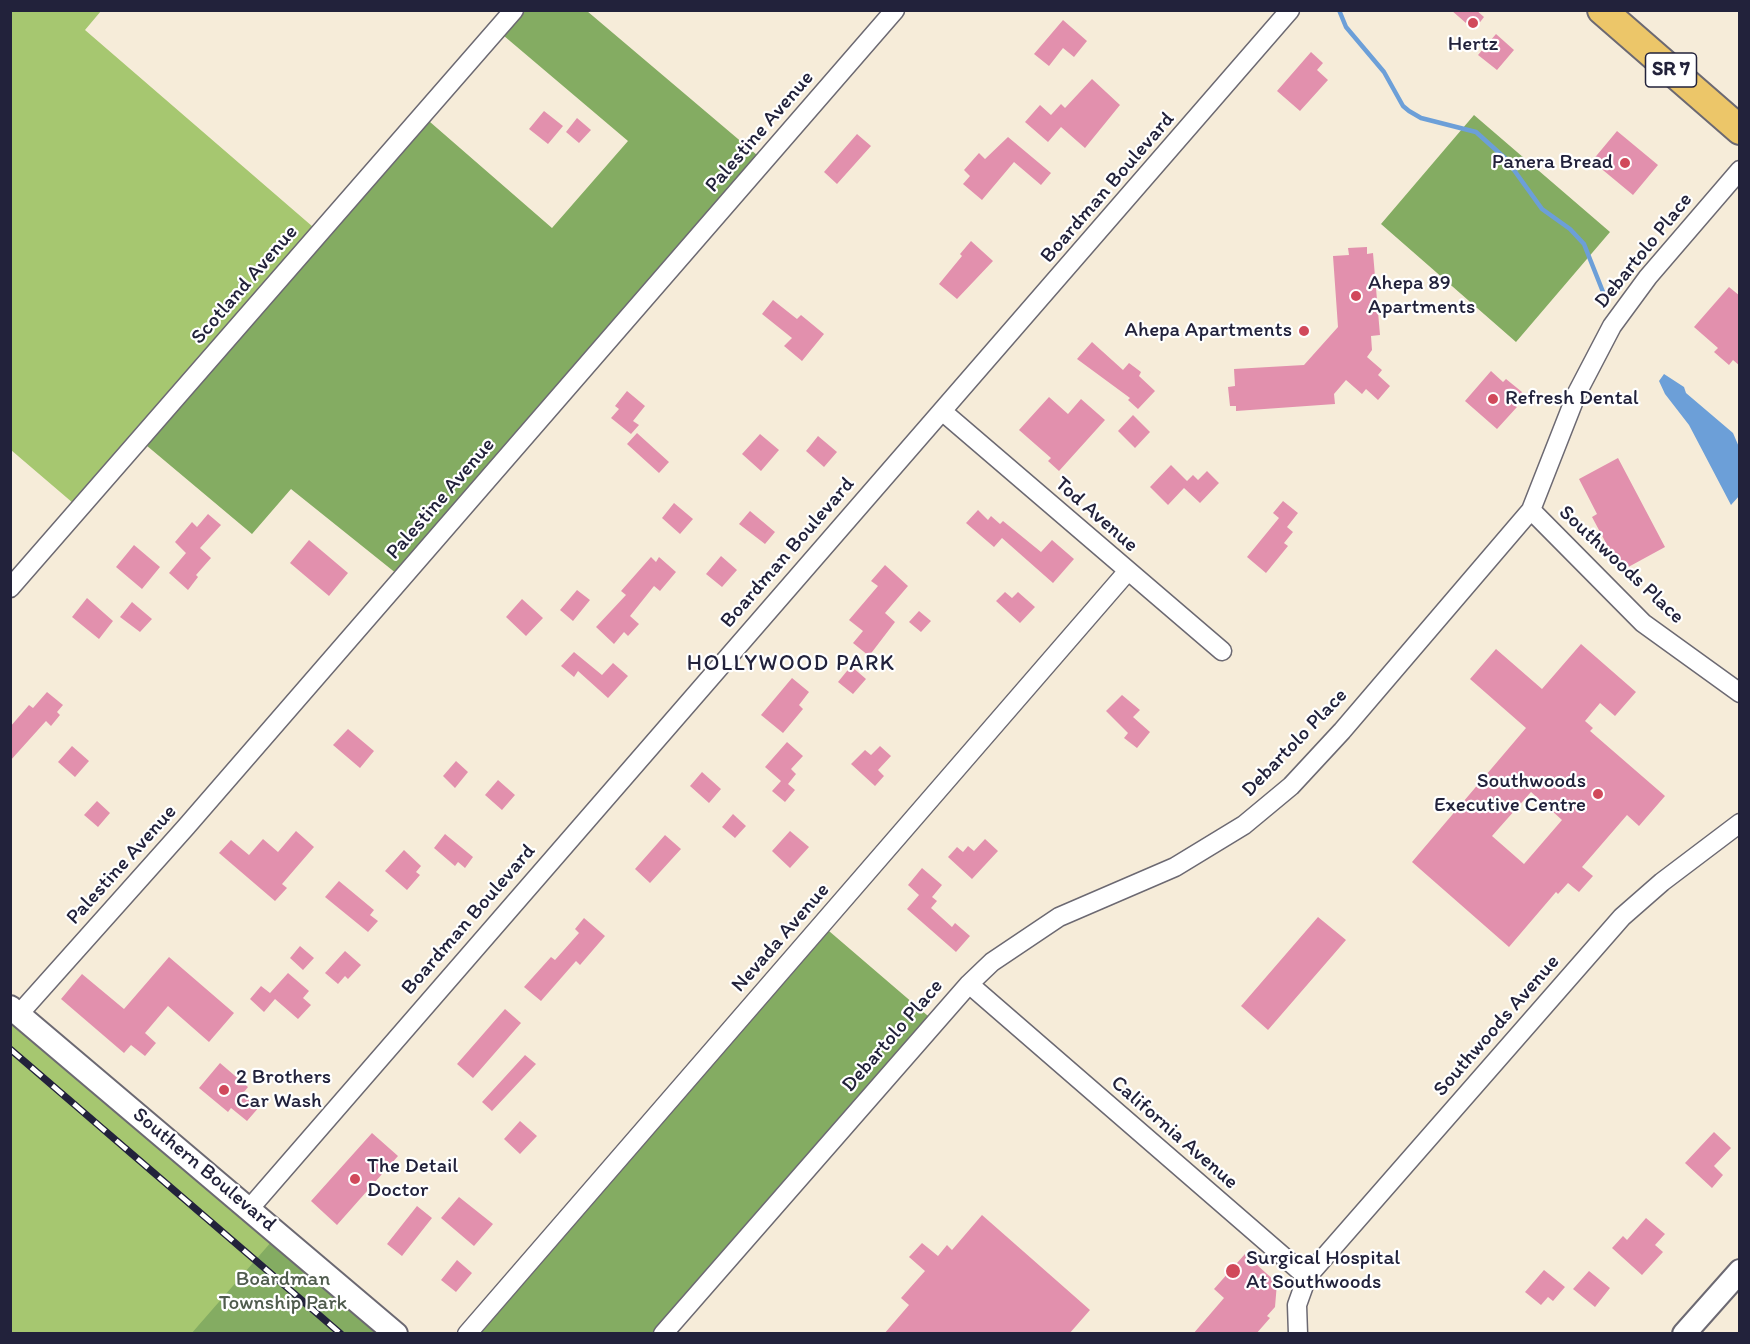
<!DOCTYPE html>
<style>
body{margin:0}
#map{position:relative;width:1750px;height:1344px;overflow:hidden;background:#f6ecd9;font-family:Itim,sans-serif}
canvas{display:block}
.frame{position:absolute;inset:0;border:12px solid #22223b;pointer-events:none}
</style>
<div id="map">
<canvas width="1750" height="1344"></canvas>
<div class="frame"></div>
</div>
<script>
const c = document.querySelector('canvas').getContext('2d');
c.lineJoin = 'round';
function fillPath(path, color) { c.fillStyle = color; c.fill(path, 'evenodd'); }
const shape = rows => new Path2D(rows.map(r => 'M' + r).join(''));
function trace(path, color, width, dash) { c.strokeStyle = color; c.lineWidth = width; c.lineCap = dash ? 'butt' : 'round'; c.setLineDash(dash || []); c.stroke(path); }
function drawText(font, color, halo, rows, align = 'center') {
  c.font = font + ' Itim,sans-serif'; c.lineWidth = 4.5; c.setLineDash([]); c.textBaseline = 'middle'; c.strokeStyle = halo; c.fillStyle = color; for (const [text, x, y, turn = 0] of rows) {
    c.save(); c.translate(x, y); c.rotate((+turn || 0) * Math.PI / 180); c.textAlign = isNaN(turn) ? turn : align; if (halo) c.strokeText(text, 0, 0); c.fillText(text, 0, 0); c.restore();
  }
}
fillPath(shape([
 [11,11,101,11,85,30,320,233,80,509,11,450],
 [11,1007,396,1333,11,1334]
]), '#a6c770');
fillPath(shape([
 [514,11,587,11,764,161,402,578,291,489,252,534,140,440,422,115,552,228,628,141,497,30],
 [1474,115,1610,232,1516,342,1381,224],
 [822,925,935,1022,663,1333,467,1334],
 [279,1233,396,1334,191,1334]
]), '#84ac62');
fillPath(shape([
 [1664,374,1684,387,1686,393,1733,433,1739,447,1740,495,1731,505,1689,425,1665,394,1659,381]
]), '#6c9fd8');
trace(shape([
 [1339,10,1346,27,1384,72,1403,106,1409,111,1421,118,1476,132,1506,159,1542,209,1570,229,1584,244,1605,297]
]), '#6c9fd8', 4.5);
fillPath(shape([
 [1451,10,1476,10,1484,17,1474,30],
 [1063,20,1087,41,1074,57,1063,48,1049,66,1034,54],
 [1496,34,1514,50,1497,70,1478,55],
 [1311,52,1323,63,1317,70,1328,80,1300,111,1277,91],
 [1092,79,1120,105,1085,148,1061,127,1048,142,1025,122,1040,105,1051,115,1061,104,1065,108],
 [544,111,563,126,548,144,529,129],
 [577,118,591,130,579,143,566,132],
 [1617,131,1658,165,1633,195,1592,161],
 [857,134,871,146,837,184,824,172],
 [1008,137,1051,173,1041,185,1014,162,982,200,963,184,970,176,964,170,979,153,985,159],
 [971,241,993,261,957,299,939,284,962,256,960,254],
 [1367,247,1367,254,1373,253,1380,335,1371,336,1372,350,1367,357,1382,370,1378,375,1390,386,1378,400,1366,389,1362,394,1346,380,1334,394,1335,404,1236,411,1236,406,1230,406,1228,387,1235,386,1234,369,1304,365,1338,327,1333,256,1349,255,1348,248],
 [1729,287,1740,296,1740,366,1733,360,1729,365,1714,352,1718,348,1694,327],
 [773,300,797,319,801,315,824,334,802,361,784,346,792,338,762,314],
 [1092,342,1123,370,1129,363,1141,372,1139,376,1155,391,1138,409,1128,400,1130,398,1077,359],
 [1491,371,1503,382,1506,379,1522,392,1519,396,1521,397,1514,405,1517,407,1497,429,1465,401],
 [627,391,645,406,633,421,639,425,631,434,611,418,619,409,615,406],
 [1049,397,1068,414,1081,399,1105,420,1059,471,1048,461,1051,458,1019,430],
 [1133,415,1150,432,1135,448,1118,431],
 [637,433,669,462,659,473,627,444],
 [760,434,779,450,761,471,742,454],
 [818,436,837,452,824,467,806,451],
 [1618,458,1665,547,1621,571,1592,517,1597,514,1579,479],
 [1171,465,1187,481,1193,475,1198,480,1207,471,1219,483,1200,503,1184,488,1168,505,1150,487],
 [1283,501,1298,513,1287,527,1293,532,1284,543,1288,546,1266,573,1247,557,1279,518,1273,513],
 [674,503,693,519,680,534,662,518],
 [978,510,988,520,991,516,1000,524,1003,521,1041,552,1052,540,1074,559,1053,583,1002,538,994,547,966,523],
 [750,511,775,532,765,544,739,524],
 [208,514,221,525,200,548,211,558,196,575,198,577,188,590,169,573,186,553,175,542,192,522,197,527],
 [309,540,348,573,329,596,290,563],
 [134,545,160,567,142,589,116,567],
 [721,556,737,570,722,587,706,574],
 [651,557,656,562,659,557,676,572,660,591,654,586,630,616,639,624,628,636,624,632,614,644,596,627,626,595,621,591],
 [885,565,908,586,885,613,895,622,869,656,853,643,863,631,849,620,878,586,871,581],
 [577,590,590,600,573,621,560,610],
 [1005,592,1012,598,1018,592,1035,607,1020,623,996,601],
 [87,598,113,621,99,639,72,617],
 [522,599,543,618,526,636,506,617],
 [132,602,152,619,140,632,120,617],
 [919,611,931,621,921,632,909,622],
 [1581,644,1636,692,1615,716,1600,703,1585,721,1593,728,1590,731,1665,796,1639,826,1627,815,1582,867,1593,876,1579,892,1568,883,1558,894,1556,892,1509,947,1412,862,1526,728,1470,679,1496,649,1542,689],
 [1531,792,1562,820,1524,864,1492,836],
 [574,652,602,675,613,663,628,676,608,698,578,671,574,677,561,666],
 [851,666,866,679,853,694,838,682],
 [792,678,809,692,799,705,803,709,783,733,761,715],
 [47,692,63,705,57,712,60,715,51,726,46,721,10,761,10,727,29,705,33,708],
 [1122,695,1140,710,1133,717,1150,732,1137,748,1124,738,1128,733,1106,711],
 [348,729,374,751,360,768,333,745],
 [787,742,803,756,791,769,796,774,788,784,795,790,785,802,772,791,781,781,765,767],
 [72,746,89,761,75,777,58,762],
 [880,746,891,756,878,770,884,776,875,786,851,764,865,750,871,755],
 [456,761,468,772,455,788,443,776],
 [702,772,721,789,709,803,690,786],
 [498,780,515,795,502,810,485,795],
 [97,801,110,813,98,827,84,815],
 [733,814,746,826,735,838,722,827],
 [296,831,314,847,282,884,287,888,275,901,219,853,231,840,249,855,263,839,278,852],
 [790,831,809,847,790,868,772,851],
 [445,834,473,857,465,868,458,862,455,866,434,848],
 [665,835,681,849,650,883,635,869],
 [985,839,998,851,972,879,948,857,957,847,963,852,968,846,974,851],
 [404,850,421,866,416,872,420,875,407,890,385,871],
 [922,868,942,885,932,897,937,901,931,908,952,927,955,923,970,936,956,952,907,909,919,895,908,885],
 [339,881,374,910,370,915,378,921,368,932,325,897],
 [1318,917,1346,940,1268,1030,1241,1006],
 [584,918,605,936,580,965,576,961,541,1001,524,987,551,957,555,960,579,933,575,929],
 [300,946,314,958,303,970,290,958],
 [345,951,361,965,348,979,345,976,338,984,325,973],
 [169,957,234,1013,209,1042,168,1006,145,1033,156,1043,145,1056,131,1045,124,1053,61,999,82,974,124,1009],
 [288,973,309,991,303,998,311,1005,298,1019,275,999,264,1012,250,999,261,986,270,993],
 [505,1009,521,1023,473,1078,457,1064],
 [525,1055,536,1064,492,1111,482,1102],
 [220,1063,248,1087,244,1092,260,1106,247,1121,231,1108,228,1112,199,1088],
 [520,1121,537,1136,520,1154,504,1139],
 [1714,1132,1731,1148,1714,1166,1723,1175,1712,1188,1685,1163],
 [372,1133,398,1156,337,1225,311,1201],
 [459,1197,493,1224,474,1246,441,1218],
 [417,1206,432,1218,402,1256,387,1244],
 [982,1215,1090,1310,1069,1334,884,1334,909,1305,901,1298,925,1271,909,1257,922,1243,938,1256,947,1245,952,1250],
 [1646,1218,1665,1234,1655,1245,1663,1252,1642,1275,1612,1248,1623,1236,1627,1240],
 [1245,1254,1277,1283,1275,1307,1267,1316,1270,1318,1256,1334,1193,1334,1224,1298,1214,1289],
 [457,1260,472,1273,456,1292,441,1280],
 [1544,1270,1565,1287,1553,1301,1548,1297,1541,1305,1525,1292],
 [1589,1271,1610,1288,1595,1307,1573,1289]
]), '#e290ad');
const minor = shape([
 [942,411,1222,651],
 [1531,510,1643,623,1740,693],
 [10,588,514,10],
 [969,984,1307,1277],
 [19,1014,186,827,895,10],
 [250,1208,1290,10],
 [467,1334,1127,572],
 [663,1334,969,984,992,962,1059,917,1175,867,1244,825,1291,786,1342,731,1531,510,1577,393,1612,326,1648,277,1740,170],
 [1298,1334,1297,1305,1307,1277,1622,917,1662,882,1740,823]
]);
const tertiary = shape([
 [10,1007,396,1334],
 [1684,1334,1740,1271]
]);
const primary = shape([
 [1602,10,1740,130]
]);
trace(minor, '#6c6972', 21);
trace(tertiary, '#6c6972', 26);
trace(primary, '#6c6972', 32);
trace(minor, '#fff', 18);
trace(tertiary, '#fff', 22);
trace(primary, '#ecc669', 28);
const rail = shape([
 [10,1049,341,1334]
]);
trace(rail, '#22223b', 7);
trace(rail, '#fff', 4.5, [14]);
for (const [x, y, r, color] of [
 [1473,23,6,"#d1495b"],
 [1625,163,6,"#d1495b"],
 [1356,296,6,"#d1495b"],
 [1304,331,6,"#d1495b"],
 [1493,399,6,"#d1495b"],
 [1598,794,6,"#d1495b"],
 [224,1090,6,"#d1495b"],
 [355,1179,6,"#d1495b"],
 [1233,1271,8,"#d1495b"]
]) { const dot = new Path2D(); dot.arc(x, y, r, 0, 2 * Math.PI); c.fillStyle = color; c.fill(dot); trace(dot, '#fff', 2); }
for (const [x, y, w] of [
 [1671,70,51]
]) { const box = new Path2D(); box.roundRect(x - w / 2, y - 17, w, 34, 4.5); c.fillStyle = '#fff'; c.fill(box); trace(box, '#22223b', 1.5); }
drawText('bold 20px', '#22223b', null, [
 ["SR 7",1671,70]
]);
drawText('21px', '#22223b', '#fff', [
 ["Hertz",1473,45,"center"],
 ["Panera Bread",1613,163,"right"],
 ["Ahepa 89",1368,284],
 ["Apartments",1368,308],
 ["Ahepa Apartments",1292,331,"right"],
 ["Refresh Dental",1505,399],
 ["Southwoods",1586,782,"right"],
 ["Executive Centre",1586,806,"right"],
 ["2 Brothers",236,1078],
 ["Car Wash",236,1102],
 ["The Detail",367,1167],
 ["Doctor",367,1191],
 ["Surgical Hospital",1246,1259],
 ["At Southwoods",1246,1283]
], 'left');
drawText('21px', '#22223b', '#fff', [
 ["Palestine Avenue",760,132,-49],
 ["Boardman Boulevard",1108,188,-49],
 ["Debartolo Place",1644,251,-51],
 ["Scotland Avenue",245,285,-49],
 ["Palestine Avenue",441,499,-49],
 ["Tod Avenue",1096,515,41],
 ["Boardman Boulevard",788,553,-49],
 ["Southwoods Place",1621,565,43],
 ["Debartolo Place",1295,743,-46],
 ["Palestine Avenue",122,865,-48],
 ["Boardman Boulevard",469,920,-49],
 ["Nevada Avenue",781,938,-49],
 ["Southwoods Avenue",1497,1026,-49],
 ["Debartolo Place",893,1036,-49],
 ["California Avenue",1174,1133,41],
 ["Southern Boulevard",204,1170,40]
]);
drawText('21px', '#505c4e', '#fff', [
 ["Boardman",283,1280],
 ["Township Park",283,1304]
]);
c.letterSpacing = '1.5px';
drawText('22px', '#22223b', '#fff', [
 ["HOLLYWOOD PARK",791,664]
]);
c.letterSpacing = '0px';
</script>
